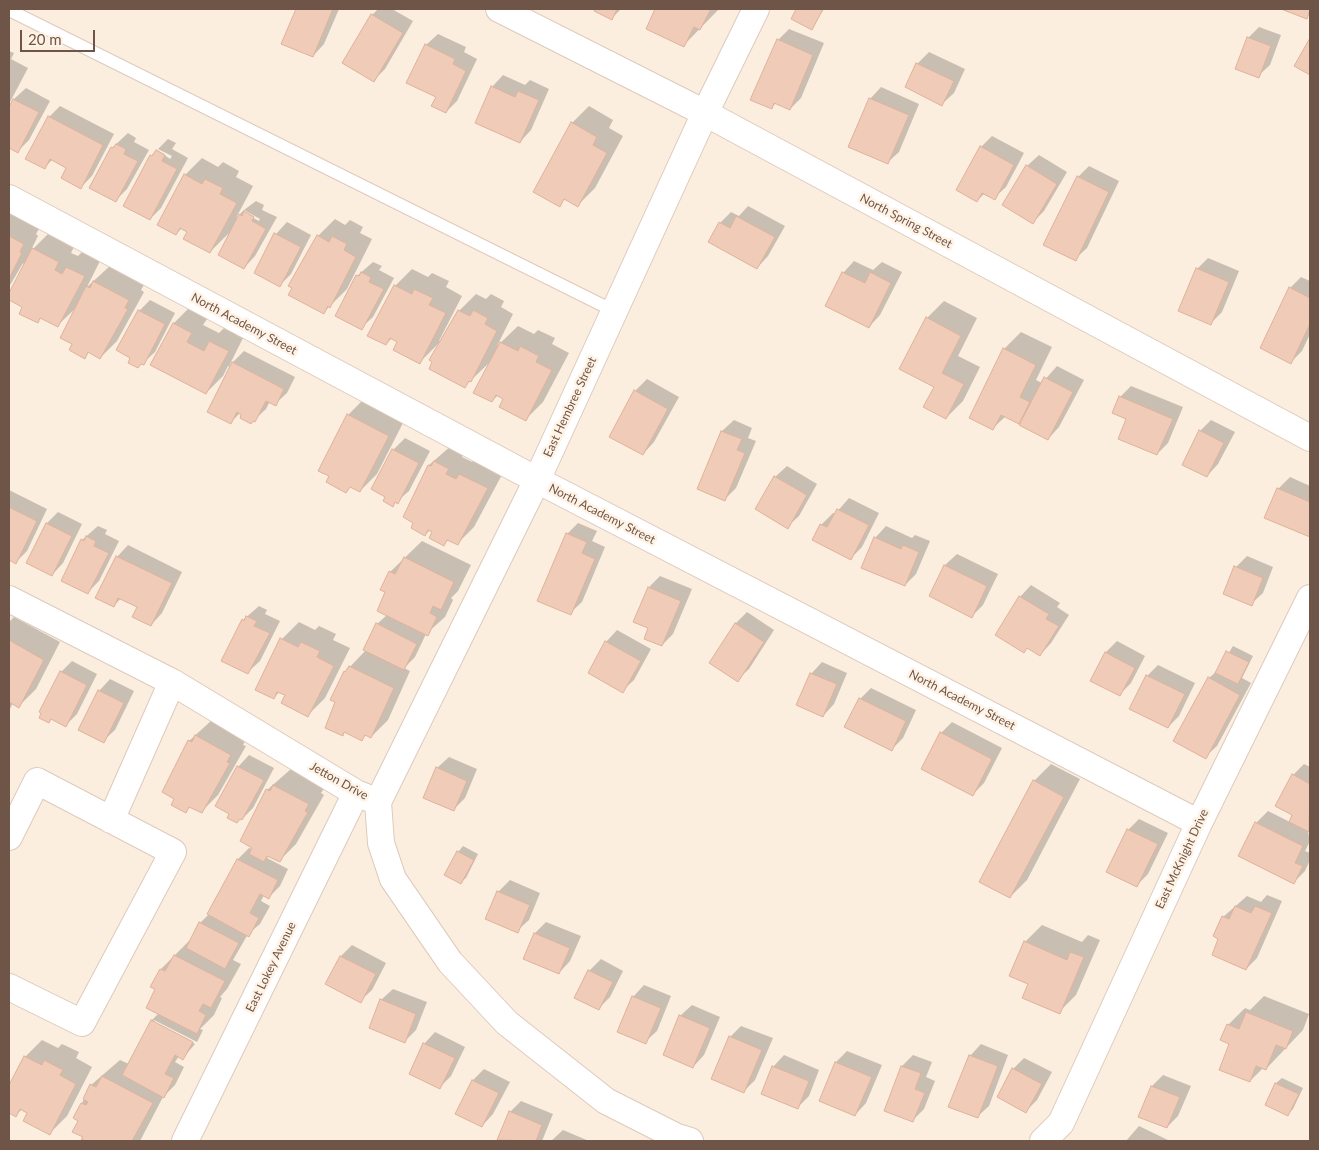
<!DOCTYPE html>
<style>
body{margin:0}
#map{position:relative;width:1319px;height:1150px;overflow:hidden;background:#fbeedf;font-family:Lato,sans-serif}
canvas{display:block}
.frame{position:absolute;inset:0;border:10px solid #6f5448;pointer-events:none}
.scale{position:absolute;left:20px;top:30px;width:75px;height:22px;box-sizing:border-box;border:2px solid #6f5448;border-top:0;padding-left:6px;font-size:15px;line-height:18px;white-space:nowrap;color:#6f5448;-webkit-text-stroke:4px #fef3e5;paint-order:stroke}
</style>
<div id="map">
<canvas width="1319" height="1150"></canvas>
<div class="frame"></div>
<div class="scale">20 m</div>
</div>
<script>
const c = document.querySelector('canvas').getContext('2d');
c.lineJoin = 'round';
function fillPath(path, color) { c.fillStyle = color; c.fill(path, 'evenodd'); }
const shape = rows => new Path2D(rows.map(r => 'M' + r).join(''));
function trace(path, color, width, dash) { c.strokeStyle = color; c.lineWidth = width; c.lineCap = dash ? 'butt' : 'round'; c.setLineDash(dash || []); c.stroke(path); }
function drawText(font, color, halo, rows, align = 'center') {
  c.font = font + ' Lato,sans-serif'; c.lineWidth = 5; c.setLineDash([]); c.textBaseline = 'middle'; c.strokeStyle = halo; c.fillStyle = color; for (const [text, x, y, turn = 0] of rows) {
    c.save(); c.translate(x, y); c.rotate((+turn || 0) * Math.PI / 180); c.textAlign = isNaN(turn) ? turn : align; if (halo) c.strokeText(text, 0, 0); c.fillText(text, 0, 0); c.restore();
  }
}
fillPath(shape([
 [297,9,339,9,324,44,313,56,283,43],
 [378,9,392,9,413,21,385,69,374,80,372,15],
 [596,9,621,9,612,18],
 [656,9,719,9,684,45,647,28],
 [797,9,824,9,812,28,792,18],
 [1259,27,1281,35,1270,65,1258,76,1248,38],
 [789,29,824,43,801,98,790,109,776,103,771,108,778,40],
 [438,34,466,47,464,52,477,59,457,101,446,112,437,97,426,45],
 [9,51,14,53,11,59,28,68,9,104],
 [929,52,965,69,954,93,942,104,906,87,917,64],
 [503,75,525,85,530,80,549,89,531,130,520,142,492,87],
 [881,87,919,104,899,152,887,163,870,99],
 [26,88,50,101,29,140,18,151,9,146,9,110,14,99],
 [60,106,114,134,92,176,81,187,68,168,52,160,45,167,49,117],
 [589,106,613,120,609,128,623,136,595,188,578,205,566,198,559,205,572,123],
 [128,133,136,138,134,142,149,150,127,189,116,200,112,148],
 [992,136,1024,153,1006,187,994,198,985,193,977,201,981,147],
 [168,139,176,143,172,149,188,158,161,208,150,219,151,156,157,150,170,159,172,156,158,149],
 [1039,155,1067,172,1044,211,1033,222,1004,205,1027,166],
 [202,158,218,167,223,162,239,171,236,177,253,186,236,218,244,210,244,213,259,221,260,219,244,210,256,201,264,205,262,210,277,217,255,256,244,268,231,231,210,252,189,231,182,228,176,234,185,175],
 [1089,166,1119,181,1087,248,1075,259,1078,177],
 [748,206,785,226,768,256,757,268,720,223,731,212,739,216],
 [9,210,40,227,36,234,38,236,30,252,50,232,75,245,71,253,78,256,84,250,101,259,87,287,111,265,145,283,141,290,144,292,117,341,100,358,89,352,84,357,74,344,77,307,58,325,42,317,37,322,24,307,9,299,25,265,23,263,9,287],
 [335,219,345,225,350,220,363,227,360,233,372,239,347,289,324,312,318,236],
 [287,222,311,235,291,274,279,286,255,273,276,234],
 [1208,258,1239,271,1222,312,1211,323,1197,269],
 [854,261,873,270,882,262,902,272,880,315,869,327,843,273],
 [373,262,382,266,379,270,394,278,373,317,361,328,357,276],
 [412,269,428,277,432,273,449,281,446,287,462,296,439,341,441,342,459,311,476,294,486,299,491,294,504,301,501,307,513,314,497,346,518,326,534,334,538,330,555,338,552,344,569,353,543,402,526,419,505,398,498,395,492,401,490,362,465,386,440,342,420,362,399,341,392,338,386,344,395,286],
 [1301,277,1310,281,1310,334,1302,351,1291,362,1290,288],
 [150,300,175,313,155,352,143,363,139,311],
 [944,301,977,318,958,356,980,367,963,401,946,418,935,386,927,318],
 [191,306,209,316,203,325,219,333,227,325,245,334,229,366,244,351,295,377,287,393,275,404,270,401,266,409,251,423,240,413,231,422,230,367,228,366,223,376,206,393,174,323],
 [1021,332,1052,347,1036,380,1042,383,1057,366,1084,380,1059,427,1048,439,1025,415,1019,422,1006,416,993,428,1004,349],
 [647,379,679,397,654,442,643,454,611,436,635,391],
 [1131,386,1183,407,1168,443,1157,454,1128,419,1120,397],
 [365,398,405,419,377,474,360,491,351,486,346,491,331,476,348,415],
 [734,420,752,428,748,438,756,441,736,488,725,499,699,488,722,431],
 [1211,420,1235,432,1218,464,1207,476,1200,431],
 [405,438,430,451,409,491,393,505,387,497,372,489,393,450],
 [452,445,465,452,462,457,472,462,477,457,504,471,474,527,457,544,449,539,444,544,430,530,425,535,415,522,409,505,429,465],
 [787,466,817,484,799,516,787,527,775,477],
 [1290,477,1310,486,1310,536,1278,489],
 [9,490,47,509,27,551,16,562,9,559],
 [849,498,879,513,862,547,851,558,814,539,821,525,833,513,835,514],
 [58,512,82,524,63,563,52,575,27,562,47,523],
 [578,523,597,531,592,541,605,547,582,602,570,613,567,534],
 [98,526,107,530,105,534,119,541,99,581,88,592,82,540],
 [886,526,912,538,915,535,930,541,916,574,905,585,875,538],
 [422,541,471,565,458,591,451,598,453,600,445,617,426,634,415,657,404,668,410,671,388,720,371,737,367,734,362,739,345,731,342,734,337,702,345,672,366,650,377,624,387,615,390,572],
 [128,545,182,572,162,613,151,625,139,607,121,598,114,606,117,557],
 [957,554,998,574,983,605,972,616,931,596,945,565],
 [1247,556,1273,567,1263,593,1251,604,1236,567],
 [660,576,692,589,673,634,662,645,650,628,649,587],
 [1031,585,1060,603,1057,607,1069,615,1051,643,1040,655,1020,597],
 [259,606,267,610,265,614,280,621,260,661,248,672,243,620],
 [747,612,774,630,749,669,737,680,711,663,736,623],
 [14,617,60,642,36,689,19,706,13,703,9,711,9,622],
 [299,622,315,630,319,626,336,634,333,640,350,648,325,698,308,715,287,695,280,691,274,698,282,639],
 [617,630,651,649,634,680,622,691,589,673,606,642],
 [1117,641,1145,656,1131,683,1119,695,1092,680,1106,652],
 [1233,646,1253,656,1242,678,1251,683,1217,746,1205,757,1209,678,1219,669],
 [72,661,97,674,77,714,66,725,52,718,49,722,43,713,61,672],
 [822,662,847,673,834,704,823,716,811,674],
 [1158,665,1195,683,1179,716,1168,727,1147,676],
 [110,679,134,691,115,730,103,741,99,691],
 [871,688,916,710,903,738,892,749,860,699],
 [213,719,247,737,243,745,246,746,218,795,201,812,191,806,186,811,189,741],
 [952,722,1002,748,984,783,973,794,941,733],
 [249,755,274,768,253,808,242,819,238,767],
 [449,757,477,769,465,798,454,809,437,768],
 [1051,764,1080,779,1027,880,1010,897,1034,781],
 [1304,764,1310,767,1310,830,1308,832,1310,841,1305,851,1310,853,1310,860,1305,871,1294,882,1240,856,1256,823,1268,811,1290,822,1294,814,1293,775],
 [291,769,325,787,321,793,324,795,296,844,279,861,269,855,267,858,288,869,280,886,268,898,264,895,261,901,270,906,260,924,248,934,233,960,241,964,227,989,220,997,222,998,214,1015,200,1029,203,1030,197,1042,154,1020,154,1023,195,1044,183,1058,179,1056,175,1062,184,1067,175,1085,163,1097,140,1141,88,1141,83,1139,80,1120,82,1103,91,1085,120,1060,129,1064,152,1020,159,1013,157,989,152,986,161,969,191,939,200,923,209,914,238,859,249,848,252,849,267,790],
 [1139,819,1168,833,1148,874,1137,885,1128,830],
 [463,846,478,854,466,878,460,883,458,852],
 [510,880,540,893,529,920,517,931,498,892],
 [1267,895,1282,901,1257,958,1246,969,1220,938,1223,917,1247,896,1261,902],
 [546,922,581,936,570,961,559,973,535,933],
 [1042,925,1082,942,1088,935,1100,940,1076,995,1059,1012,1029,983,1025,942],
 [352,945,386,963,372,990,360,1001,341,956],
 [601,959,623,971,610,997,598,1009,589,971],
 [644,985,671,996,657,1031,645,1042,633,997],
 [393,989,427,1002,416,1030,405,1041,381,1000],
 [1264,996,1309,1014,1303,1030,1266,1069,1263,1068,1250,1081,1228,1025,1245,1008,1250,1010],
 [692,1005,720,1017,704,1055,693,1067,680,1016],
 [741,1026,773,1038,755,1080,744,1091,730,1037],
 [435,1032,465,1047,451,1076,440,1087,424,1044],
 [42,1040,58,1048,62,1044,79,1052,76,1058,92,1067,67,1116,50,1133,29,1112,22,1109,16,1115,9,1112,9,1087,25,1057],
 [981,1044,1008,1055,989,1106,977,1117,970,1056],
 [847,1051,882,1065,866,1103,855,1115,820,1100,836,1062],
 [784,1055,819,1070,809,1096,797,1108,773,1067],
 [913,1055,932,1062,926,1077,935,1081,924,1109,913,1120,902,1066],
 [1024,1058,1052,1072,1037,1100,1026,1111,1013,1069],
 [484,1069,510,1082,493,1114,482,1126,457,1113,473,1080],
 [1163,1075,1191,1086,1178,1116,1167,1127,1152,1086],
 [1282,1078,1303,1088,1293,1109,1288,1114,1267,1104,1276,1083],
 [521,1101,553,1114,542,1141,499,1140,510,1112],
 [1139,1126,1170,1141,1126,1141],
 [563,1130,589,1141,551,1141]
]), '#0003');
const building = shape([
 [296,9,333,9,313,57,281,44,296,9],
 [595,9,617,9,612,20,594,11,595,9],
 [655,9,711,9,700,30,694,27,684,47,646,29,655,9],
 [796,9,823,9,812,30,791,19,796,9],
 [1281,9,1310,9,1310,10,1307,19,1281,9],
 [371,14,403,33,374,82,342,63,371,14],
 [1247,37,1271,46,1259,78,1235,69,1247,37],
 [1310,38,1310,75,1294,66,1310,38],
 [777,39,813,55,790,110,774,103,772,109,750,100,777,39],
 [425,44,455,59,453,64,466,71,446,113,431,106,436,97,406,83,425,44],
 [916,63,954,81,942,106,905,87,916,63],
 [491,86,515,97,518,91,539,100,520,143,475,123,491,86],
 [869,98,909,115,888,164,848,147,869,98],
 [13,99,39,112,18,153,9,148,9,107,13,99],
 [48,116,103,145,81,189,61,178,66,168,50,159,45,169,25,159,48,116],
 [571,122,597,137,593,145,607,153,578,207,564,199,560,207,533,192,571,122],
 [116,144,126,149,124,154,138,161,116,202,89,188,111,147,113,148,116,144],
 [980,146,1014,165,995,200,982,193,977,202,956,190,980,146],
 [156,150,165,155,162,161,177,169,150,220,123,206,150,155,152,156,156,150],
 [1026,165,1057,184,1033,224,1002,205,1026,165],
 [184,174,202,184,205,179,223,188,220,194,237,203,210,253,183,239,187,232,180,228,176,235,157,225,184,174],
 [1077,176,1109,192,1076,261,1043,245,1077,176],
 [244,211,254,217,252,221,266,229,244,269,218,255,239,214,242,216,244,211],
 [736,216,775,237,757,269,708,242,719,222,730,228,736,216],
 [274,233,301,247,280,287,254,273,274,233],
 [317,235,329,242,332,236,347,244,344,250,356,257,330,308,328,306,324,314,288,295,292,288,288,286,317,235],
 [9,236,24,244,20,252,22,253,9,279,9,236],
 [32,248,59,262,55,270,62,274,66,267,85,276,58,327,40,318,38,323,19,314,22,307,9,300,9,293,32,248],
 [1196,268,1229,282,1211,325,1178,311,1196,268],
 [361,272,371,277,369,282,384,289,362,330,335,316,356,275,359,276,361,272],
 [842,272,865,283,870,272,891,283,869,328,825,306,842,272],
 [93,281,129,300,125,308,128,309,100,359,88,352,85,359,69,350,72,344,60,338,86,286,90,288,93,281],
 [394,285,412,294,414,289,433,298,429,305,446,313,420,364,393,350,397,342,390,338,386,345,367,336,394,285],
 [1289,287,1310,298,1310,324,1291,364,1260,348,1289,287],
 [138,310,165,324,144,365,141,364,138,368,128,363,130,358,116,350,138,310],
 [458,310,470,316,473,310,488,318,485,324,497,331,471,382,469,381,465,388,429,369,432,362,429,360,458,310],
 [926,317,961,336,942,373,964,384,946,419,923,407,934,387,899,369,926,317],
 [173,323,192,333,187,342,204,351,209,341,229,351,206,394,150,365,173,323],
 [500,342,518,351,520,346,539,356,536,362,552,370,526,421,499,407,503,399,496,395,492,402,473,393,500,342],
 [1003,348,1036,365,1020,397,1030,402,1019,424,1001,415,993,430,969,418,1003,348],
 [232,362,284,389,276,406,266,401,255,422,253,421,251,424,240,418,241,415,237,412,231,424,207,412,232,362],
 [1044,377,1073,392,1048,440,1019,425,1044,377],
 [634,390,668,409,643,455,609,437,634,390],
 [1119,396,1173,419,1157,455,1118,439,1126,419,1112,413,1119,396],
 [347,414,389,436,360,492,350,487,346,493,326,482,329,476,318,471,347,414],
 [1199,430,1224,443,1207,477,1182,465,1199,430],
 [721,431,742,439,737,450,745,453,725,501,697,489,721,431],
 [392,449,419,463,398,504,395,502,393,507,383,501,385,497,371,489,392,449],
 [434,461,449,469,446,474,456,479,459,474,488,488,458,545,447,540,444,546,429,538,432,532,428,530,425,536,411,528,413,523,403,517,428,465,431,466,434,461],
 [774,476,807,495,788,529,755,509,774,476],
 [1277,488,1310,502,1310,537,1264,518,1277,488],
 [9,507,37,521,16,564,9,560,9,507],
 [837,509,869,525,851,560,812,540,820,524,827,527,837,509],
 [46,523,72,536,52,576,26,563,46,523],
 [566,533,587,542,582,553,595,559,571,615,537,601,566,533],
 [86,536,96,541,94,546,109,553,88,594,61,581,81,539,84,541,86,536],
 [874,537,901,549,903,545,919,552,905,586,861,568,874,537],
 [116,556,172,583,151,626,132,617,137,607,118,598,114,607,95,598,116,556],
 [404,557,454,582,441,610,433,606,430,613,437,617,428,636,377,611,385,592,380,590,389,571,395,574,404,557],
 [944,565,987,586,972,618,929,596,944,565],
 [1234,566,1263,578,1252,606,1223,594,1234,566],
 [648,587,681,601,662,646,644,639,648,628,633,622,648,587],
 [1019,596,1049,614,1046,619,1059,626,1040,656,1027,648,1024,653,995,635,1019,596],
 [246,616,257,621,254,626,270,633,248,674,221,661,242,619,244,621,246,616],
 [376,623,417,644,404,670,363,650,376,623],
 [735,623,764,642,738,682,709,663,735,623],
 [280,638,298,647,301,642,320,651,317,657,334,666,308,717,281,703,285,695,277,692,274,699,255,690,280,638],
 [9,640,44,660,19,708,9,702,9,640],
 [605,641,641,661,623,693,588,673,605,641],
 [1226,651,1249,662,1238,684,1215,673,1226,651],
 [1105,652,1135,668,1120,696,1090,681,1105,652],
 [349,666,394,688,371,738,365,735,362,741,344,732,343,736,325,728,335,702,330,700,344,671,345,672,349,666],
 [60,671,87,685,66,727,51,719,49,723,39,718,41,713,39,712,60,671],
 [810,673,837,684,823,717,796,705,810,673],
 [1146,675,1185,694,1168,728,1129,709,1146,675],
 [1208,677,1240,695,1206,759,1173,741,1208,677],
 [98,690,124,703,104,743,78,730,98,690],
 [859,698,906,721,892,751,844,727,859,698],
 [940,732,992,759,973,796,921,769,940,732],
 [195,735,231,755,227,762,230,763,202,813,189,807,186,813,171,805,174,799,162,792,188,740,192,742,195,735],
 [237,766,264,780,242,820,240,819,237,823,227,818,229,814,215,806,237,766],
 [436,767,467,781,454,811,423,798,436,767],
 [1292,774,1310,784,1309,832,1289,822,1292,815,1275,806,1292,774],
 [1033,780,1064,797,1010,898,979,882,1033,780],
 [273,785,309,804,305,811,308,812,280,862,267,856,264,862,249,854,252,848,240,841,266,789,270,791,273,785],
 [1255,822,1303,846,1295,863,1303,866,1294,884,1238,856,1255,822],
 [1127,829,1158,844,1137,887,1106,872,1127,829],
 [457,851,474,860,461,884,444,875,457,851],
 [237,859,278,880,269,899,260,894,250,913,259,918,249,937,207,914,237,859],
 [497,891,530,905,518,933,485,919,497,891],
 [1235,906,1251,913,1255,906,1272,913,1246,970,1212,955,1218,939,1213,936,1222,916,1229,919,1235,906],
 [199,922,239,943,225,969,186,948,199,922],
 [534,933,570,948,559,974,523,959,534,933],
 [1024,941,1067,960,1070,952,1084,957,1060,1014,1022,998,1028,984,1009,976,1024,941],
 [174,955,225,981,211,1008,203,1004,199,1011,206,1015,197,1034,146,1008,155,989,150,987,160,969,165,971,174,955],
 [340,956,376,974,361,1003,325,984,340,956],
 [588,970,613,982,599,1010,574,998,588,970],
 [632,996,661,1008,646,1044,617,1032,632,996],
 [380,999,416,1014,405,1043,369,1028,380,999],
 [1246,1012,1293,1031,1286,1049,1276,1045,1266,1070,1256,1066,1250,1082,1219,1070,1229,1044,1220,1040,1227,1024,1239,1029,1246,1012],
 [679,1015,710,1028,693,1068,663,1055,679,1015],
 [151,1020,193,1042,183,1060,175,1055,165,1074,174,1078,164,1098,122,1075,151,1020],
 [729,1036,762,1050,744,1093,711,1079,729,1036],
 [423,1043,455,1058,440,1089,409,1074,423,1043],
 [969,1055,998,1066,978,1118,948,1107,969,1055],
 [24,1056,42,1065,44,1060,63,1070,60,1075,76,1084,50,1135,23,1121,27,1113,20,1109,16,1117,9,1113,9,1085,24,1056],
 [835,1062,872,1077,855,1116,819,1101,835,1062],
 [772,1066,809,1081,798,1109,761,1094,772,1066],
 [901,1066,921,1073,915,1089,925,1093,913,1122,884,1111,901,1066],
 [1012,1068,1042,1084,1026,1113,997,1097,1012,1068],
 [102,1076,153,1103,132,1141,86,1141,81,1139,83,1137,72,1132,78,1121,73,1118,81,1103,86,1105,88,1102,83,1099,90,1084,96,1087,102,1076],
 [472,1080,499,1093,482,1127,455,1114,472,1080],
 [1275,1083,1299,1094,1288,1116,1265,1105,1275,1083],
 [1151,1086,1180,1097,1167,1128,1138,1117,1151,1086],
 [509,1111,542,1125,536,1141,497,1140,509,1111]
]);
fillPath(building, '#efcbb8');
trace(building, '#e0b199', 1);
const lane = shape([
 [9,10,614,311]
]);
const street = shape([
 [499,9,705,113,1310,438],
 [9,198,537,480,1199,823],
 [9,599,172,682,356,793,378,802,381,843,393,879,450,962,507,1023,606,1101,677,1137,690,1141],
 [378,802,537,480,705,113,756,9],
 [111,820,172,682],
 [9,837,37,781,173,852,82,1023,9,987],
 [185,1141,356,793],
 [1043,1141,1061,1123,1199,823,1310,598]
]);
trace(lane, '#decabc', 14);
trace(street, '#decabc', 28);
trace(lane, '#fff', 12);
trace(street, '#fff', 26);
drawText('12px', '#6f5448', '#fef3e5', [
 ["North Spring Street",906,221,28],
 ["North Academy Street",244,324,28],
 ["East Hembree Street",570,407,-65],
 ["North Academy Street",602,514,27],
 ["North Academy Street",962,700,27],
 ["Jetton Drive",339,781,29],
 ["East McKnight Drive",1182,859,-65],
 ["East Lokey Avenue",271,967,-64]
]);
</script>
